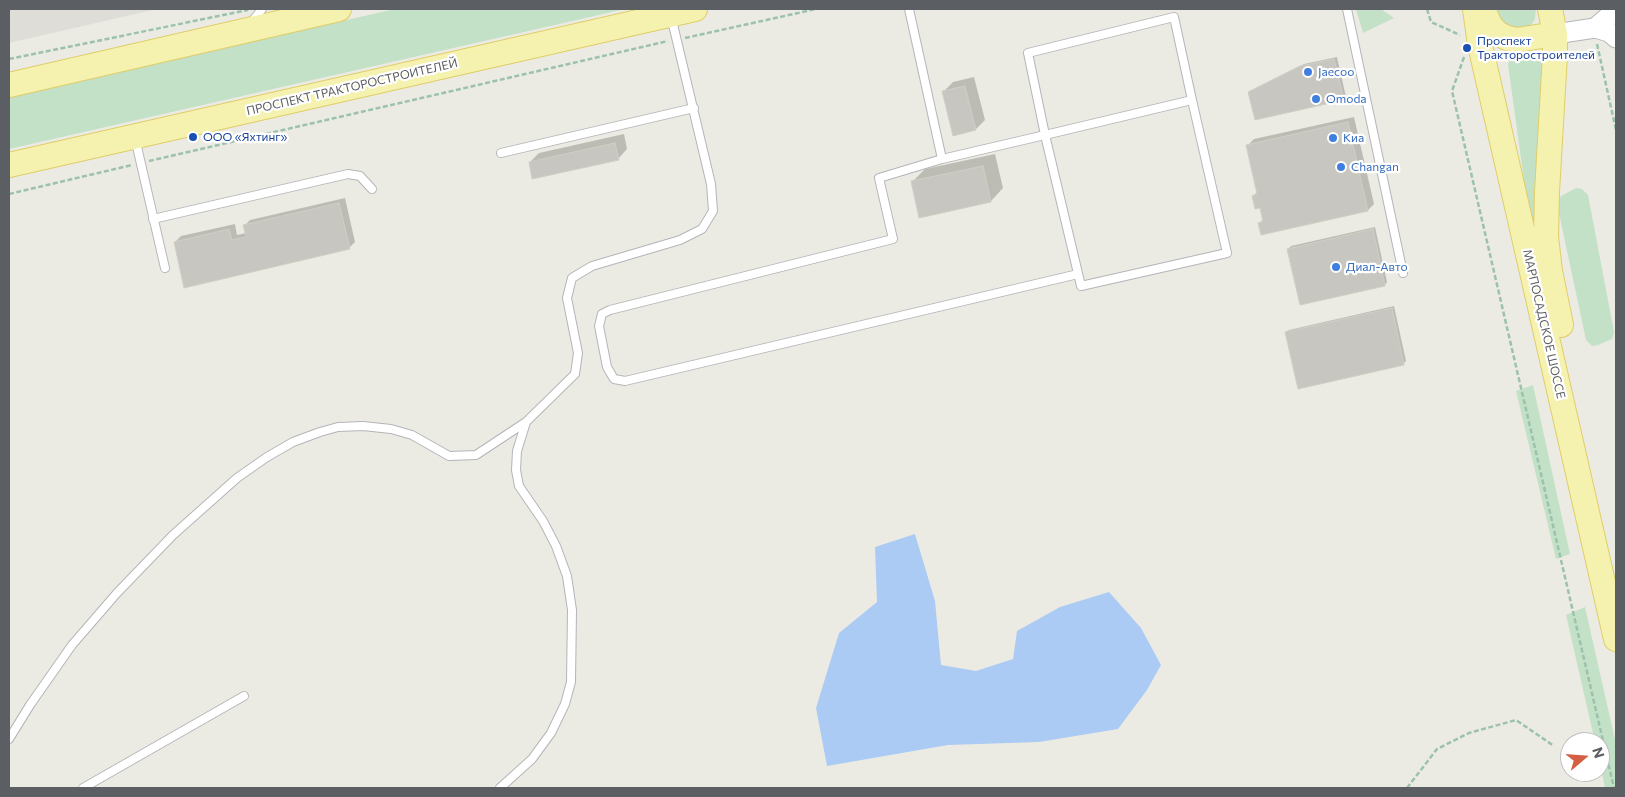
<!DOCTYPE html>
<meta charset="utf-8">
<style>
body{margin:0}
#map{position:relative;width:1625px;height:797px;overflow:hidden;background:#ecebe3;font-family:Commissioner,sans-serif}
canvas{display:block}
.frame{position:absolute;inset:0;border:10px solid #5b5e62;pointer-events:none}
.north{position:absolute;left:1560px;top:732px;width:50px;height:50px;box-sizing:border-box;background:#fff;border:1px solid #bdbfc0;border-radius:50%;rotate:72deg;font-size:14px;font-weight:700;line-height:20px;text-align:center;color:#5b5e62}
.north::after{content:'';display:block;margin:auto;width:18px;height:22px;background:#d45f42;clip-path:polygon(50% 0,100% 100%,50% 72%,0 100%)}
</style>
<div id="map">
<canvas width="1625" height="797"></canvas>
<div class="frame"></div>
<div class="north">N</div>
</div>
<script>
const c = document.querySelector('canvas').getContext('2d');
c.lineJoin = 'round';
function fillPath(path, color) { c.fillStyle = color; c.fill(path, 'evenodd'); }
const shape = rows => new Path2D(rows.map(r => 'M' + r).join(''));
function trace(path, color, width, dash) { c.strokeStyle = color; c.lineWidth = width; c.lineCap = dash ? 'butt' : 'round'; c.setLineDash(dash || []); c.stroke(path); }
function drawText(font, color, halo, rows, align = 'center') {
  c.font = font + ' Commissioner,sans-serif'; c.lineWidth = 4.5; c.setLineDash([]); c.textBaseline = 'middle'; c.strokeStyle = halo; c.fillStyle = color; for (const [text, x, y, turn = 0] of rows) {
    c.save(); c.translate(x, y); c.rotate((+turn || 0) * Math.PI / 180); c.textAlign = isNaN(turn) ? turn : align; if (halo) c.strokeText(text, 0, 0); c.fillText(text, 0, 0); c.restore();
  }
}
fillPath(shape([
 [9,9,157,9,9,43]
]), '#deddd8');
fillPath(shape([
 [395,9,625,9,9,149,9,97],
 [1356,9,1381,9,1394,18,1363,33],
 [1497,9,1536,9,1535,19,1531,25,1522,29,1512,30,1499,19],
 [1545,55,1538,243,1531,232,1508,64,1513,56],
 [1576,188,1582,189,1588,195,1614,332,1612,339,1598,345,1592,346,1586,340,1557,204,1561,196],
 [1533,385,1570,554,1556,559,1516,391],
 [1585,607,1616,744,1616,788,1605,788,1600,764,1600,742,1595,742,1566,615]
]), '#c3e1c6');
fillPath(shape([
 [915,534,935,601,941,665,976,671,1013,659,1017,631,1060,607,1109,592,1141,628,1161,665,1147,690,1118,729,1039,742,948,745,827,766,816,708,839,633,877,602,875,547]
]), '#abcbf4');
fillPath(shape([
 [1337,57,1346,97,1343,99,1250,92,1304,64],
 [974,77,985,120,976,129,943,92,953,82],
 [1354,117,1374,204,1368,210,1261,234,1259,223,1264,219,1261,206,1253,196,1258,191,1248,145,1254,139],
 [624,134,627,149,618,159,530,162,539,153],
 [995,154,1003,188,991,201,913,181,925,169],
 [345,198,355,242,349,248,175,242,181,236,235,224,237,235,246,233,244,226,250,220],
 [1375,227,1387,282,1385,285,1301,303,1288,249,1291,246],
 [1394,306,1406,361,1404,363,1299,387,1286,332,1289,330]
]), '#0003');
const building = shape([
 [1334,59,1344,100,1255,120,1248,92,1300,66,1334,59],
 [965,86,976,130,953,136,942,91,965,86],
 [1348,122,1368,211,1261,235,1258,223,1263,222,1260,208,1255,209,1252,196,1257,194,1246,145,1348,122],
 [615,143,619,160,532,179,529,162,615,143],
 [983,166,991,202,919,218,911,181,983,166],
 [339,203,350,249,184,288,174,242,229,229,232,240,246,237,243,225,339,203],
 [1373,229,1385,286,1300,305,1287,249,1373,229],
 [1392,308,1404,365,1298,389,1285,332,1392,308]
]);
fillPath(building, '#c8c6c0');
trace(building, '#d0cec3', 1);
const service = shape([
 [909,9,942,159,1045,135,1028,53,1174,17,1192,100],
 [1347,9,1403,273],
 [251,23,262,9],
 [1192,100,1227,253,1081,286,1045,135,1192,100],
 [135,138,165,268],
 [501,153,694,108],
 [942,159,879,178,893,239,610,310,602,314,599,326,607,367,614,379,625,381,1078,274],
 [153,219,348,174,360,176,372,189],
 [9,739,30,705,72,645,117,593,173,535,237,478,267,457,293,442,320,432,338,427,363,426,391,429,412,435,449,456,476,455,526,422,575,374,578,353,567,298,572,278,592,266,680,240,702,229,713,211,711,184,671,16],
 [83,788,244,696],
 [500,788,532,759,551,733,565,704,571,682,572,610,567,576,556,546,543,521,519,486,516,470,517,451,526,422]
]);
const tertiary = shape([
 [1595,28,1609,32,1616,38],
 [1555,34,1595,28,1616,10]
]);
const primary = shape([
 [1475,9,1480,45,1616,639],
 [1483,9,1490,25,1497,33,1507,38,1517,40,1555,34],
 [1550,9,1555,34,1555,55,1547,192,1546,237,1550,271,1561,325],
 [9,85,339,9],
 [9,165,695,9]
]);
trace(service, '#b4b5b9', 10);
trace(tertiary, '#b4b5b9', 21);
trace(primary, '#e0cd69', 26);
trace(shape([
 [1427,9,1431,22,1460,35],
 [685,38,816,9],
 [1597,44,1616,130],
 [1464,57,1452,91,1614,788],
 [9,59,248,10],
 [149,161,668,41],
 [9,194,132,165],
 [1407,788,1437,749,1469,733,1516,720,1554,746]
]), '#9cc1ac', 2.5, [5, 2.5]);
trace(service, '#fff', 8);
trace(tertiary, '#fff', 19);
trace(primary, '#f5f2b0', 24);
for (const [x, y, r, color] of [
 [1467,48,5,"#1a4fb4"],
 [1308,72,5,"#3f7fe0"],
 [1316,99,5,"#3f7fe0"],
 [193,137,5,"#1a4fb4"],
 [1333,138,5,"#3f7fe0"],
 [1341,167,5,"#3f7fe0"],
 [1336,267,5,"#3f7fe0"]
]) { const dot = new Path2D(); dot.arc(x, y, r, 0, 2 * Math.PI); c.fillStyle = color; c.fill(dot); trace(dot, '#fff', 2); }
drawText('12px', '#164399', '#fff', [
 ["Проспект",1477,41],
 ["Тракторостроителей",1477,55],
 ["ООО «Яхтинг»",203,137]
], 'left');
drawText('12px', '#366cbe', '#fff', [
 ["Jaecoo",1318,72],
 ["Omoda",1326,99],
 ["Киа",1343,138],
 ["Changan",1351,167],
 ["Диал-Авто",1346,267]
], 'left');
drawText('12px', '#5b5e62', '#fff', [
 ["ПРОСПЕКТ ТРАКТОРОСТРОИТЕЛЕЙ",352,87,-13],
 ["МАРПОСАДСКОЕ ШОССЕ",1544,324,77]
]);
</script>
